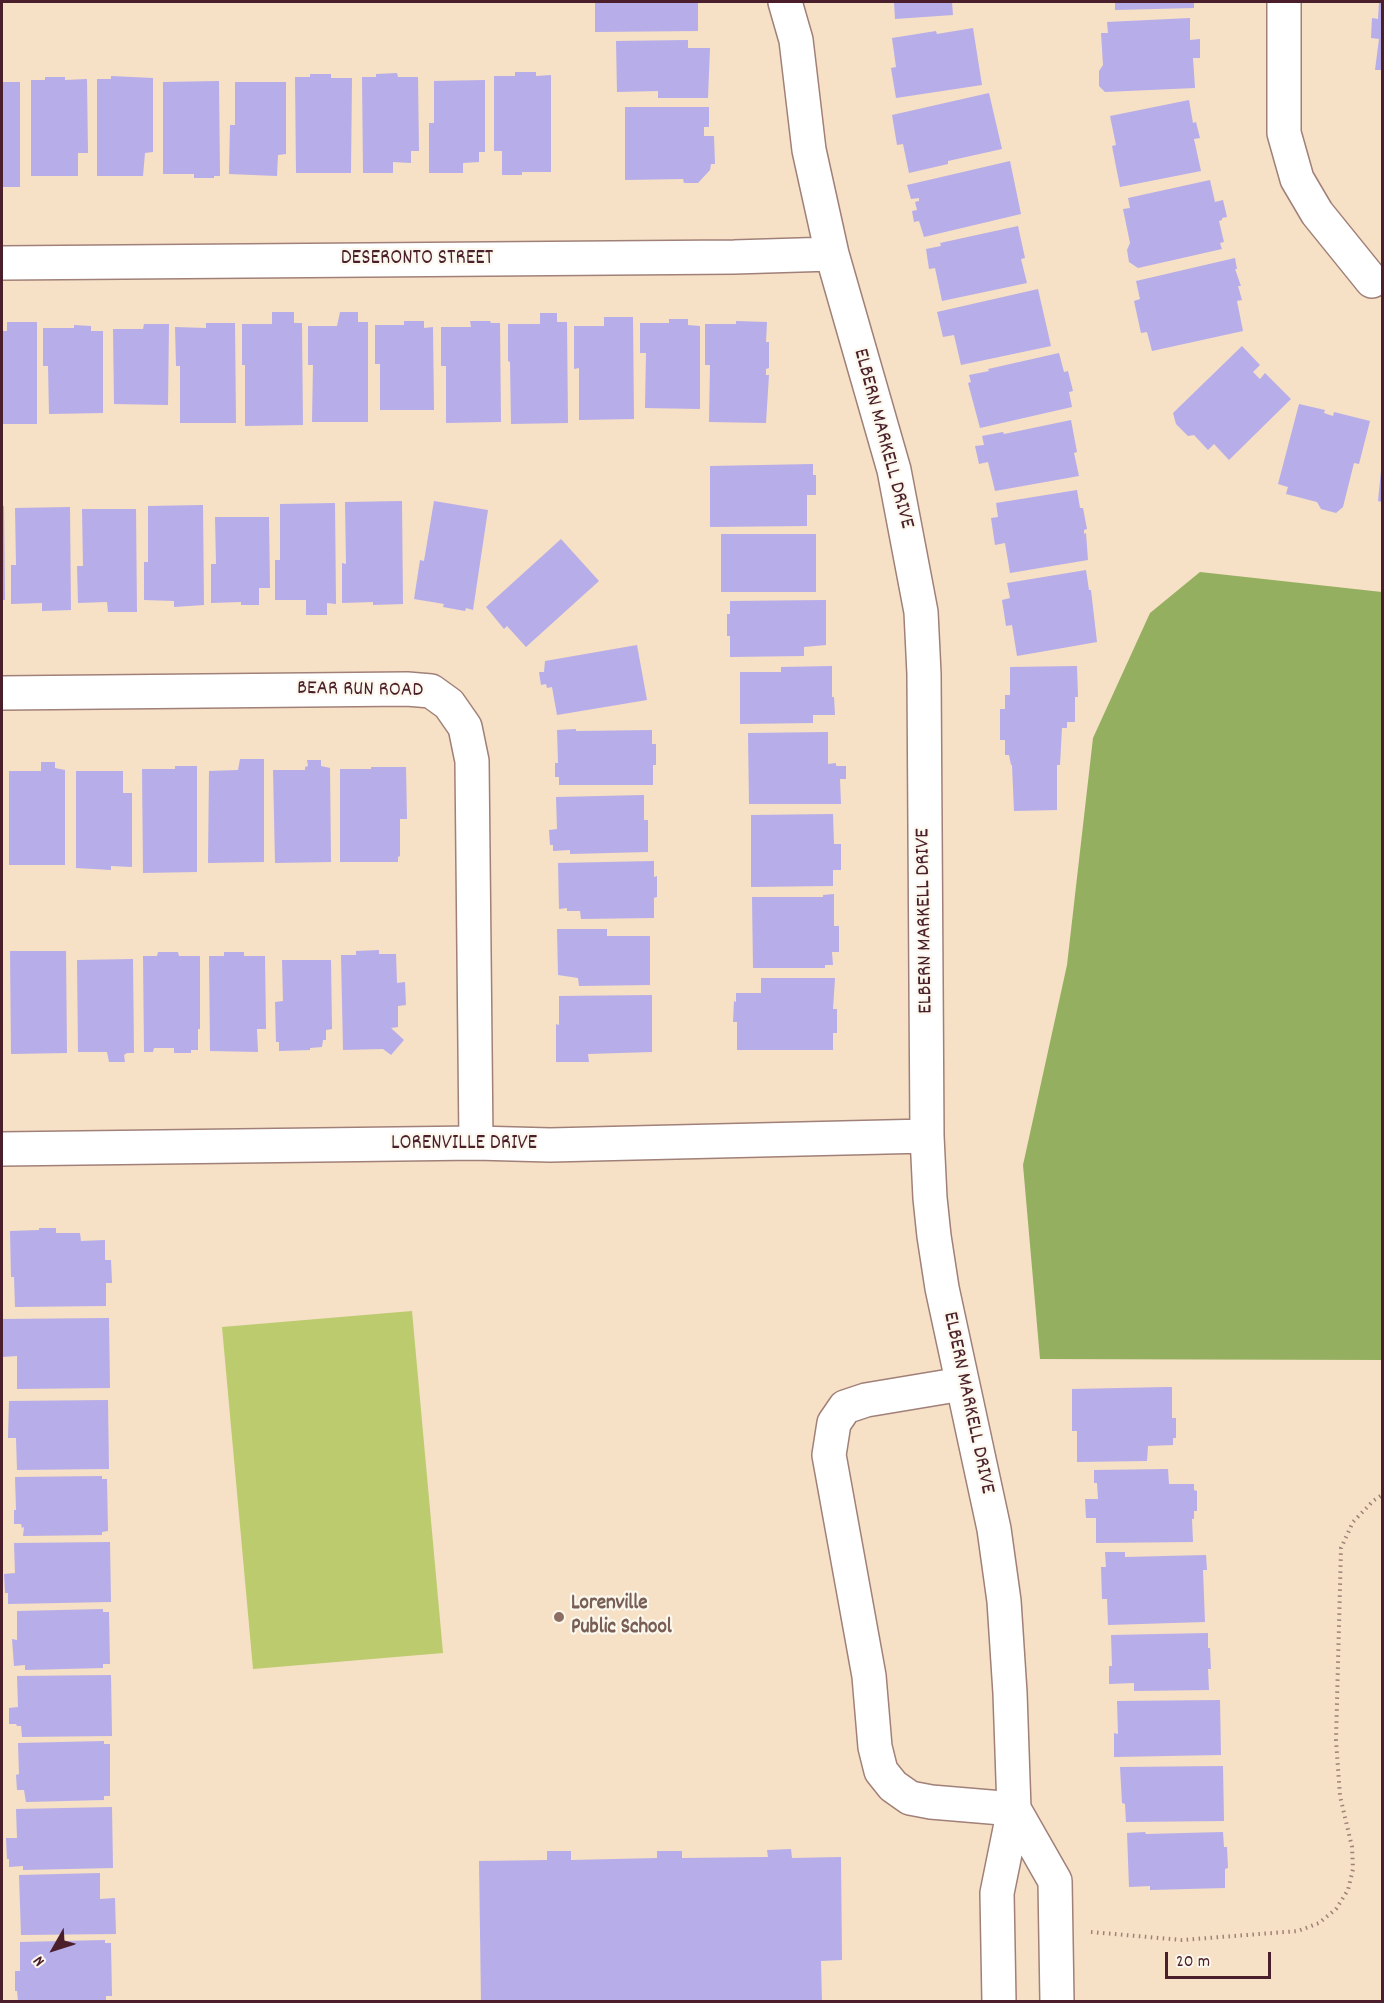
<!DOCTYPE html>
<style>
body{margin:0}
#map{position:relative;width:1384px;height:2003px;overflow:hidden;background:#f6e0c6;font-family:Dekko,sans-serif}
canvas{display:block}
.frame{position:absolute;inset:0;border:3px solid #4a1f2b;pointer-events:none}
.north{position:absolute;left:24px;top:1919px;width:60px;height:60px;-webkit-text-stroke:4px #fbf7ec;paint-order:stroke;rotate:231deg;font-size:16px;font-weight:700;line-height:24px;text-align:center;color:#4a1f2b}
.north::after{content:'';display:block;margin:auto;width:21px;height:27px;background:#4a1f2b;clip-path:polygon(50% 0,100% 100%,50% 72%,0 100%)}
.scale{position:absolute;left:1165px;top:1952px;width:106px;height:27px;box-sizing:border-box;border:3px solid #4a1f2b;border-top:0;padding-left:8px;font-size:18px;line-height:21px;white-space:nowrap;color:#4a1f2b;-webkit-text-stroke:4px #fbf7ec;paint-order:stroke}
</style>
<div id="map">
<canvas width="1384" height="2003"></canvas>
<div class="frame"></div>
<div class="north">N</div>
<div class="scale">20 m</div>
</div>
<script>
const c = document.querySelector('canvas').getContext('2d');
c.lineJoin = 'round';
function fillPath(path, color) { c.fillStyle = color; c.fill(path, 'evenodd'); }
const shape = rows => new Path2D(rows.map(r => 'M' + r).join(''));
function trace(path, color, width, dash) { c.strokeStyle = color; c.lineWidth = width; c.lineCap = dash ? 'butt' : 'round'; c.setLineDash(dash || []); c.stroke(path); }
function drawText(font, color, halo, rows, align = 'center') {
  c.font = font + ' Dekko,sans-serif'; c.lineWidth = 4.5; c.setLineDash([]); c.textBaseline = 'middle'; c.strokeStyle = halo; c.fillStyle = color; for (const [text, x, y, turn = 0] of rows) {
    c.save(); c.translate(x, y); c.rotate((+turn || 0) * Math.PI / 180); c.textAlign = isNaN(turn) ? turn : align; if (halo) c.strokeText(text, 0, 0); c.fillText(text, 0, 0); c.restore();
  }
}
fillPath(shape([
 [412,1311,443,1653,253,1669,222,1327]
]), '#bccb6d');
fillPath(shape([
 [1200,572,1382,592,1382,1360,1040,1359,1023,1165,1067,965,1093,738,1150,613]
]), '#95af60');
fillPath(shape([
 [595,2,698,2,698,31,595,32],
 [894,2,952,2,953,15,895,19],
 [1115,2,1194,2,1194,8,1115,10],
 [1379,2,1382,2,1382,70,1375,70,1379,39,1371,38,1372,18,1378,19],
 [1190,18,1190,40,1200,39,1200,58,1193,58,1195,88,1105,92,1099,86,1099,71,1103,65,1101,33,1108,33,1107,22],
 [973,28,982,85,896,98,891,68,896,67,892,38,936,31,937,34],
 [688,40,688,48,710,48,708,98,658,98,658,91,617,92,616,41],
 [515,72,536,72,536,76,551,75,551,172,522,172,522,175,502,175,502,151,494,151,494,76,515,76],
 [397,73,398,77,418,77,419,151,411,151,411,163,393,162,393,173,363,173,362,77,376,77,376,74],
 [310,74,331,74,331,78,352,78,351,173,296,173,295,77,310,77],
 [111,76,153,78,153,152,145,153,143,176,97,176,97,79,111,79],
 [45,77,65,77,65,80,87,79,88,153,78,153,78,176,31,176,31,80,45,80],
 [485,80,485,152,479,152,479,162,463,163,463,173,429,173,429,123,434,123,434,81],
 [219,81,220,176,214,176,214,178,194,178,194,174,163,174,163,82],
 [2,82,20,82,20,187,2,187],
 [235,82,286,82,286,154,278,155,277,176,229,174,230,125,235,125],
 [989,93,1002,149,948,161,948,164,909,173,903,144,897,145,892,115],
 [1189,100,1193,123,1196,122,1200,138,1194,139,1201,171,1120,187,1112,146,1116,145,1110,116],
 [625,107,709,107,709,127,704,127,704,136,714,136,715,164,711,164,710,170,698,183,684,183,683,179,625,180],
 [1010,161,1021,214,924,237,919,221,914,222,912,211,917,210,915,202,919,201,919,198,911,199,907,185],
 [1210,180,1215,202,1223,200,1227,217,1222,218,1222,220,1219,221,1224,242,1220,243,1222,249,1138,268,1129,262,1127,250,1130,243,1123,209,1130,208,1128,198],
 [1018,226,1025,258,1021,259,1027,283,942,301,935,268,929,269,926,249,941,246,940,243],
 [1235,258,1237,269,1235,269,1241,286,1238,286,1242,300,1237,301,1243,331,1152,351,1147,332,1141,333,1134,301,1140,299,1136,281],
 [1038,289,1051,346,961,365,954,335,943,337,937,312],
 [272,312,294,312,294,323,302,323,303,425,245,426,245,365,242,365,242,324,272,324],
 [340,312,358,312,358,322,368,322,368,422,312,422,313,365,308,365,308,326,337,326],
 [540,313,557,313,557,322,567,322,568,423,511,424,510,362,508,361,508,324,540,324],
 [604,317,633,317,634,419,579,420,579,368,574,369,574,326,604,326],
 [669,319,688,319,688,325,700,326,700,409,645,408,646,353,640,353,640,323,669,323],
 [404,321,424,321,424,328,433,327,434,410,380,410,380,364,375,364,375,325,404,325],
 [470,321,490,321,491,323,500,323,501,422,446,423,446,366,441,366,441,327,471,327],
 [736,321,767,322,766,342,769,342,769,368,766,369,766,375,769,375,766,423,709,422,710,365,705,365,705,324,736,324],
 [7,322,37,322,37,424,2,424,2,331,7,331],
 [206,323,235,323,236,423,180,423,180,366,176,366,175,327,206,328],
 [144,324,169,324,168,405,114,404,113,329,143,329],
 [74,325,91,326,91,331,103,331,103,413,49,414,48,366,43,366,43,328,74,328],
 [1242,346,1260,365,1253,372,1260,379,1265,373,1291,399,1229,460,1214,444,1208,450,1194,435,1188,436,1176,424,1173,413],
 [1059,353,1064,372,1068,371,1073,391,1069,392,1072,407,980,428,968,383,971,382,969,375,989,371,988,369],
 [1299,404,1325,410,1324,413,1333,416,1334,412,1370,421,1359,464,1354,463,1343,507,1336,513,1321,509,1317,502,1286,494,1288,487,1278,484],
 [1071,420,1077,452,1074,453,1079,476,995,491,988,462,979,464,975,446,984,445,982,436,1003,432,1004,434],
 [813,464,813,475,816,475,816,495,807,495,807,526,710,527,710,466],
 [1381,471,1382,471,1382,502,1378,501],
 [1077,490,1080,508,1083,508,1087,529,1084,530,1084,534,1086,533,1088,560,1010,573,1005,543,995,545,991,518,998,517,996,503],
 [402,501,403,604,373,605,373,602,342,603,342,563,346,564,345,502],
 [434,501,488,510,473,610,466,608,465,611,443,607,444,604,414,599,420,560,424,561],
 [335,503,336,604,327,603,327,615,306,615,306,600,275,600,275,560,280,560,280,504],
 [203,505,204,605,174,607,174,601,144,600,144,562,148,562,148,506],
 [2,506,4,506,5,600,2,600],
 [70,507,71,610,42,611,42,603,11,604,11,565,16,565,15,508],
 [82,509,136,509,137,612,108,612,107,602,78,603,77,566,83,566],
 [215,517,269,517,270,588,259,588,259,605,241,605,241,602,211,603,211,564,216,564],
 [721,534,816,534,816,592,721,592],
 [561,539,599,581,526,647,507,626,504,629,486,607],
 [1086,570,1089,590,1091,590,1097,642,1017,656,1012,625,1006,626,1002,600,1010,598,1007,583],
 [826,600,826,645,804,647,804,656,730,657,730,636,727,636,727,614,730,614,730,601],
 [637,645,647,700,557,715,552,687,547,688,546,684,541,685,539,672,544,672,545,661],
 [832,666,832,697,834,697,835,715,813,715,813,723,740,724,740,672,781,672,781,667],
 [1077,666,1078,697,1075,697,1075,722,1067,722,1067,728,1062,728,1060,765,1057,765,1057,810,1014,811,1012,765,1011,765,1009,755,1005,755,1005,740,1000,740,1000,709,1005,709,1005,695,1010,695,1010,667],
 [576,729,576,731,652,730,652,744,656,744,656,765,653,765,653,785,559,785,559,777,555,777,555,763,558,763,557,730],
 [828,732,828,764,836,763,836,766,846,766,846,779,840,779,841,804,749,804,748,733],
 [240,759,264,759,264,862,208,863,209,771,238,770],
 [307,760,321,760,321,766,330,768,331,862,275,863,273,770,305,770,305,767,308,766],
 [41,762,55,762,55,768,65,770,65,865,9,865,9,771,41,771],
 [175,766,197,766,197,872,143,873,142,769,175,769],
 [371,767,406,767,407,819,400,819,400,856,398,857,398,862,340,862,340,769,371,769],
 [76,771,123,771,123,793,132,793,132,867,111,866,111,870,76,868],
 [644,795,644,820,648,820,648,852,570,854,570,850,553,851,553,845,550,845,549,830,557,829,556,797],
 [833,814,834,844,841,844,841,870,833,870,833,886,751,887,751,815],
 [654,861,654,877,657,876,657,897,654,898,654,918,581,919,580,911,567,911,567,908,559,909,558,863],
 [834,894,834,926,839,926,839,952,832,952,833,965,825,965,825,968,753,968,752,897,823,897,823,895],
 [557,929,607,929,607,936,650,936,650,985,579,986,578,978,558,975],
 [379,950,379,954,396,954,397,983,405,982,406,1005,398,1006,398,1027,391,1028,404,1040,391,1055,383,1049,343,1050,341,955,356,955,356,951],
 [10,951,66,951,67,1053,11,1054],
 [158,952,178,952,179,956,200,956,200,1029,198,1029,198,1050,191,1050,191,1053,174,1053,174,1048,154,1048,153,1052,144,1052,143,956,157,956],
 [224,952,244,952,244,956,265,956,266,1029,257,1029,258,1052,210,1051,209,956,224,956],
 [133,959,134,1053,127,1053,124,1055,125,1062,109,1062,107,1052,78,1052,77,960],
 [282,960,331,960,332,1029,326,1030,326,1040,323,1040,322,1047,310,1048,310,1050,279,1051,279,1042,276,1042,275,1002,283,1001],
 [761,978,835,978,833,1009,837,1009,837,1033,833,1033,833,1050,737,1050,737,1022,733,1022,734,1001,736,1002,736,993,761,993],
 [652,995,652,1052,588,1054,589,1062,556,1062,556,1024,559,1025,559,996],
 [39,1228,56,1228,56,1233,80,1233,81,1241,105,1240,105,1260,111,1260,112,1283,106,1283,106,1306,15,1307,14,1277,11,1277,10,1231,39,1230],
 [109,1318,110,1388,17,1389,17,1356,2,1357,2,1319],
 [1167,1387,1172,1387,1172,1418,1176,1418,1176,1438,1173,1438,1173,1445,1148,1446,1147,1461,1077,1462,1077,1431,1072,1431,1072,1389],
 [108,1400,109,1469,17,1470,16,1438,8,1438,9,1401],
 [1168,1469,1169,1484,1194,1484,1194,1490,1197,1491,1197,1511,1194,1511,1194,1519,1192,1519,1193,1542,1096,1543,1096,1518,1086,1518,1085,1499,1098,1499,1097,1483,1094,1483,1094,1470],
 [102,1476,102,1479,107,1479,108,1531,102,1532,102,1535,23,1536,24,1527,22,1528,21,1524,14,1524,14,1510,16,1510,15,1477],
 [110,1542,111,1602,8,1604,8,1593,5,1593,4,1574,15,1573,14,1543],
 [1105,1552,1125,1552,1125,1557,1206,1555,1207,1570,1203,1570,1205,1622,1108,1625,1107,1599,1102,1599,1101,1567,1106,1567],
 [103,1609,103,1612,109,1612,110,1664,103,1664,103,1668,25,1670,25,1665,14,1666,12,1639,17,1640,17,1611],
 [1208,1633,1208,1648,1210,1648,1211,1669,1208,1669,1209,1690,1134,1691,1134,1683,1109,1684,1109,1666,1112,1666,1111,1635],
 [111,1675,112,1736,22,1737,21,1726,17,1726,16,1724,9,1724,9,1708,18,1707,17,1676],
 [1220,1700,1221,1755,1114,1757,1114,1733,1118,1734,1117,1701],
 [104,1741,104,1744,110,1744,110,1796,104,1796,104,1800,26,1802,24,1790,17,1790,16,1775,19,1774,18,1743],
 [1223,1766,1224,1821,1126,1822,1125,1804,1122,1803,1120,1767],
 [112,1807,113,1868,23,1870,23,1866,9,1867,9,1859,7,1859,6,1838,17,1838,16,1809],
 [1145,1832,1146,1834,1223,1832,1224,1847,1227,1847,1228,1868,1225,1869,1225,1888,1150,1890,1150,1886,1129,1887,1127,1833],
 [791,1849,792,1858,841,1857,842,1960,821,1961,822,2002,481,2002,479,1861,547,1860,547,1851,571,1851,571,1860,657,1858,657,1851,682,1851,682,1858,768,1857,767,1850],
 [100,1873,100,1899,115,1898,116,1934,21,1935,19,1875],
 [105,1940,105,1943,111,1943,112,1996,106,1996,106,2000,18,2001,17,1991,15,1991,15,1971,20,1971,20,1942]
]), '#b7ade9');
const minor = shape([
 [785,2,796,40,809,150,832,254,894,470,921,612,924,674,927,1136,930,1198,934,1236,942,1288,994,1529,1004,1601,1010,1693,1014,1809,997,1893,999,2002],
 [1284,2,1284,133,1297,179,1317,213,1372,281],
 [2,263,734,257,832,254],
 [2,693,407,689,431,691,449,704,465,727,472,761,476,1143],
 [2,1149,476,1143,550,1145,927,1136],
 [962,1384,866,1400,845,1407,834,1423,829,1455,869,1676,875,1747,881,1771,893,1786,910,1798,931,1802,1014,1809],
 [1014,1809,1055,1881,1057,2002]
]);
trace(minor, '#a08078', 36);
trace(shape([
 [1091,1932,1182,1940,1298,1931,1319,1923,1336,1909,1348,1890,1353,1869,1352,1847,1340,1796,1336,1740,1341,1548,1353,1522,1373,1501,1382,1495]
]), '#a08078', 4, [1.5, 4.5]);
trace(minor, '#fff', 33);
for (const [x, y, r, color] of [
 [559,1617,6,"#8d6e63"]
]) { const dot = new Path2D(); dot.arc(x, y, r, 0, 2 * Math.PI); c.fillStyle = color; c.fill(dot); trace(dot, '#fbf7ec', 2); }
drawText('21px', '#4a1f2b', '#fbf7ec', [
 ["DESERONTO STREET",417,260],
 ["ELBERN MARKELL DRIVE",882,439,75],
 ["BEAR RUN ROAD",360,691,1],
 ["ELBERN MARKELL DRIVE",926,921,-91],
 ["LORENVILLE DRIVE",464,1145],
 ["ELBERN MARKELL DRIVE",967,1403,78]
]);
drawText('bold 21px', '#785e54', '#fbf7ec', [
 ["Lorenville",571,1605],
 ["Public School",571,1629]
], 'left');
</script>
